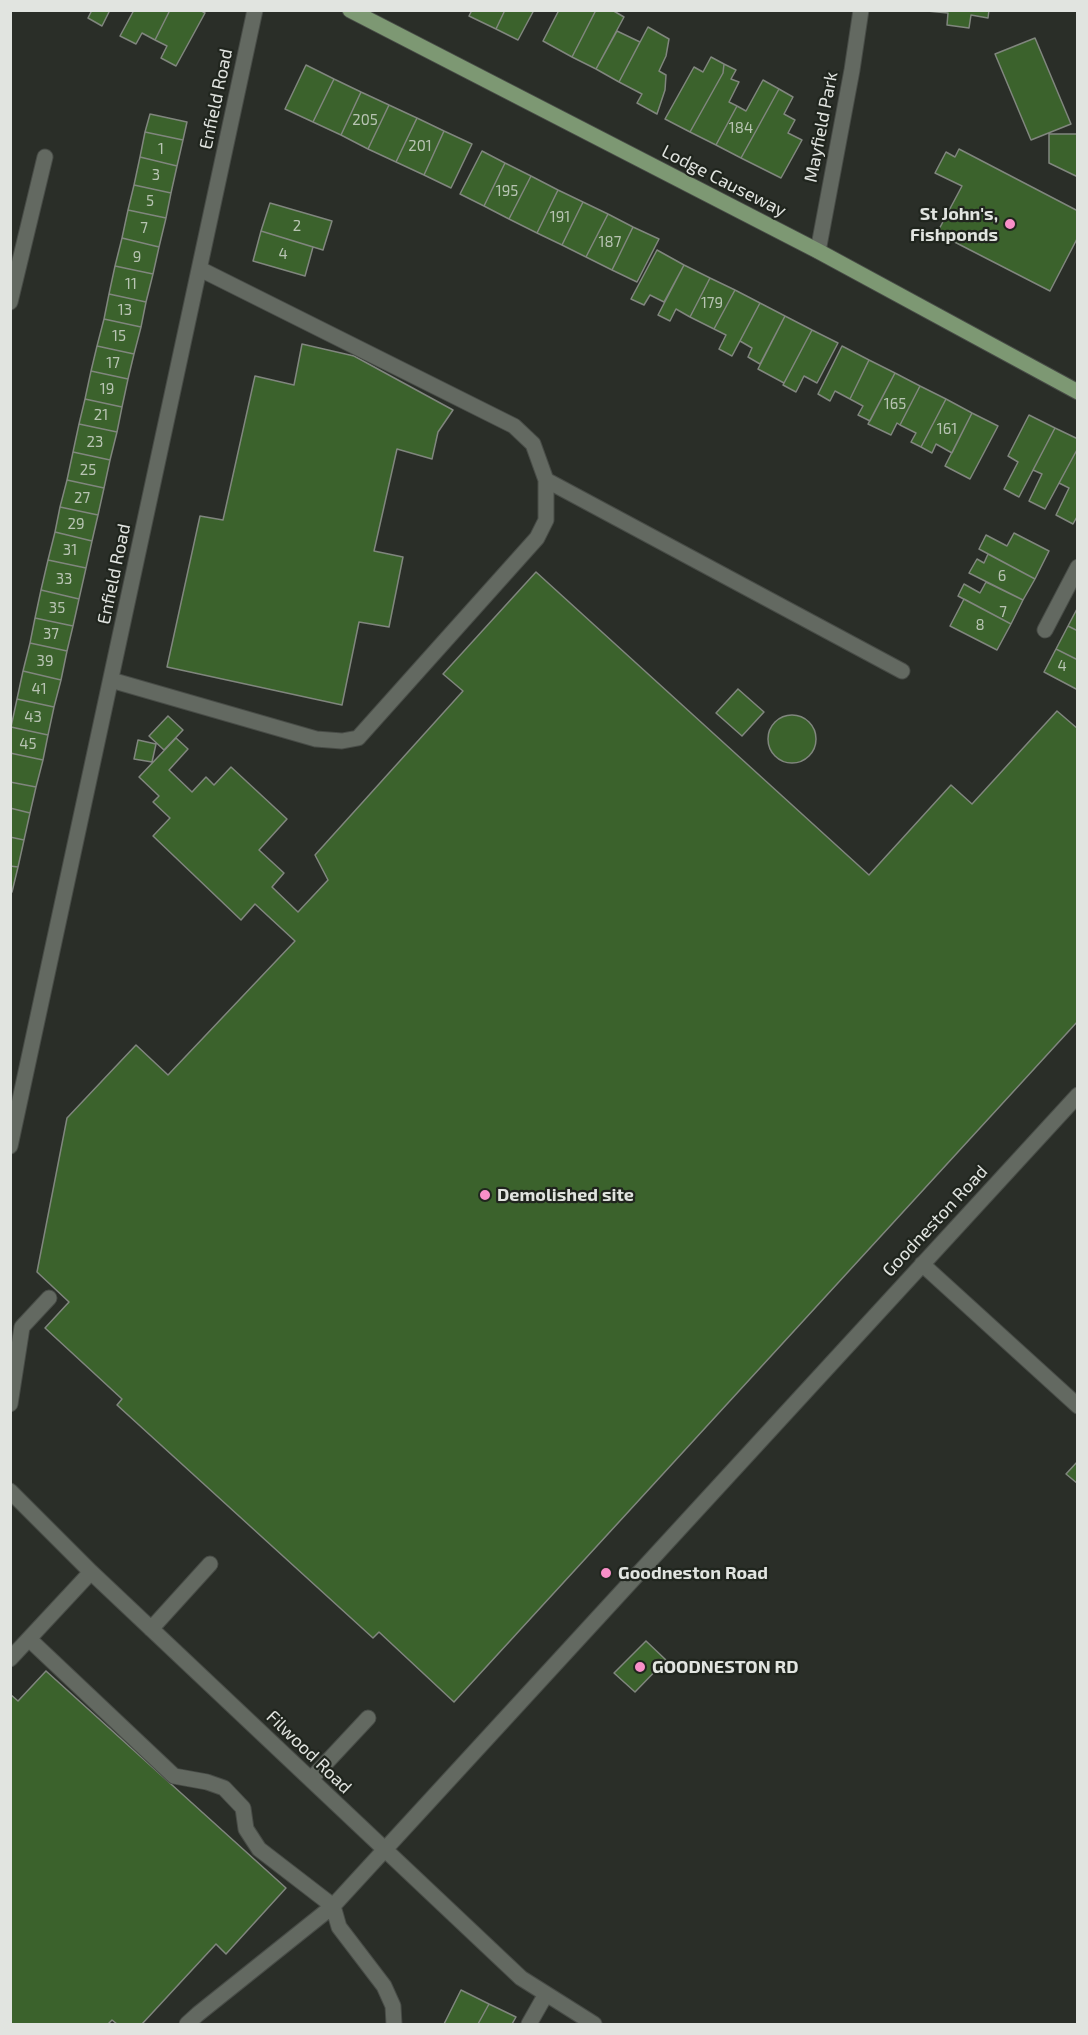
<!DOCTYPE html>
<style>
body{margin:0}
#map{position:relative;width:1088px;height:2035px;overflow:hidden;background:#2a2e28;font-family:"Exo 2",sans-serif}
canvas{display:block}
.frame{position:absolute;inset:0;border:12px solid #e1e4e0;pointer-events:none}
</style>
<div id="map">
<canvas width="1088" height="2035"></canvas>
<div class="frame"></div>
</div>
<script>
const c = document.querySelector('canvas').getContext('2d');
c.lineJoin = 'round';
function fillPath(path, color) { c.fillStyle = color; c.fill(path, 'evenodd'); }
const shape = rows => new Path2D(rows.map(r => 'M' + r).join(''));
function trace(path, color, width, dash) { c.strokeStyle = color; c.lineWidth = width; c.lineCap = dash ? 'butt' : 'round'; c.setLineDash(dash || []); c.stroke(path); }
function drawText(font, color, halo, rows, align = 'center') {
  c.font = font + ' "Exo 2",sans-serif'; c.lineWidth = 4.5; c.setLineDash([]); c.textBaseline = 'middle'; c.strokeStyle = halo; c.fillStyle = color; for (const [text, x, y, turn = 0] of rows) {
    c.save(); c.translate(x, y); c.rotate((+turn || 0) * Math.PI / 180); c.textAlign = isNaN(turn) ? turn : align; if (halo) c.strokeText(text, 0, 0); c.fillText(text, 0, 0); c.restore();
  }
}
const building = shape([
 [92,10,110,10,102,26,88,18,92,10],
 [134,10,170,10,155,40,142,33,136,44,120,36,134,10],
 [170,10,200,10,205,13,176,66,161,58,167,46,155,40,170,10],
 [472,10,505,10,496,29,469,16,472,10],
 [505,10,534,10,518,40,496,29,505,10],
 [559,10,596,10,572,57,543,41,559,10],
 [596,10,612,10,624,17,596,69,572,57,596,10],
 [989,10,988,18,971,15,969,28,947,25,948,13,927,11,989,10],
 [648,27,669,39,666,56,659,71,666,75,665,90,657,114,637,103,642,94,619,82,648,27],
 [617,31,640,42,619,82,596,69,617,31],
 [1035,38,1071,124,1031,140,995,54,1035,38],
 [711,57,724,64,723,73,690,132,665,119,694,67,703,72,711,57],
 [724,64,736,70,731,79,739,82,729,102,737,106,716,145,690,132,723,73,724,64],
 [306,65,334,79,313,122,285,109,306,65],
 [334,79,361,92,341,135,313,122,334,79],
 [763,80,779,89,741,158,716,145,737,106,746,111,763,80],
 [779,89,793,97,784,114,795,120,788,133,802,140,781,178,741,158,779,89],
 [361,92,389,105,368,149,341,135,361,92],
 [389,105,417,118,396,162,368,149,389,105],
 [150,114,187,122,183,140,145,132,150,114],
 [417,118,444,131,424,175,396,162,417,118],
 [444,131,472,144,451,188,424,175,444,131],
 [145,132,183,140,177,166,140,157,145,132],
 [1049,134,1078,134,1078,177,1049,163,1049,134],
 [959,149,1078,211,1078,237,1050,291,937,233,962,186,935,173,946,152,955,157,959,149],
 [482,151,505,163,484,206,460,194,482,151],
 [140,157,177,166,171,193,134,185,140,157],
 [505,163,531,176,509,219,484,206,505,163],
 [531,176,558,190,537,233,509,219,531,176],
 [134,185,171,193,166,218,128,210,134,185],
 [558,190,583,202,562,245,537,233,558,190],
 [583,202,608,214,586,257,562,245,583,202],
 [270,203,332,221,323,250,261,231,270,203],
 [128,210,166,218,159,247,122,238,128,210],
 [608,214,633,227,612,270,586,257,608,214],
 [633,227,659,239,637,282,612,270,633,227],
 [261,231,313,247,305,276,253,261,261,231],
 [122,238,159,247,153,274,115,266,122,238],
 [657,250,684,265,664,302,650,295,644,305,631,299,657,250],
 [684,265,710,278,690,317,676,309,670,321,658,315,684,265],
 [115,266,153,274,146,302,109,294,115,266],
 [710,278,735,290,714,329,690,317,710,278],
 [735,290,760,303,732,356,719,349,726,335,714,329,735,290],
 [109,294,146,302,141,327,104,319,109,294],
 [760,303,785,316,760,364,748,357,752,348,740,341,760,303],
 [785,316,812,330,784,383,758,369,785,316],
 [104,319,141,327,134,354,97,346,104,319],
 [812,330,838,343,817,383,804,376,796,392,783,385,812,330],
 [302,344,354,356,453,410,438,432,432,459,397,449,374,551,403,557,389,627,359,622,342,705,167,667,200,516,223,520,255,376,294,385,302,344],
 [97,346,134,354,128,379,91,371,97,346],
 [842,346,869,360,850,399,835,391,830,401,818,394,842,346],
 [869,360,895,373,870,421,858,415,863,406,850,399,869,360],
 [91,371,128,379,122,407,85,399,91,371],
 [895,373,920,386,900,425,897,423,891,435,868,424,895,373],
 [920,386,946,399,921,447,911,442,916,433,900,425,920,386],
 [85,399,122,407,117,432,79,424,85,399],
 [946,399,972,413,952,453,936,444,932,453,921,447,946,399],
 [972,413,998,426,970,479,945,466,972,413],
 [1029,415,1055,428,1019,497,1004,489,1018,462,1008,456,1029,415],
 [79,424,117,432,110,460,73,452,79,424],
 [1055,428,1078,439,1078,448,1045,509,1029,501,1042,474,1033,470,1055,428],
 [1078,448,1078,515,1073,524,1056,515,1069,488,1059,483,1078,448],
 [73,452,110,460,104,488,67,480,73,452],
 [67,480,104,488,98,515,60,507,67,480],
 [60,507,98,515,92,541,55,532,60,507],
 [55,532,92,541,86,568,48,560,55,532],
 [1014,533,1049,551,1035,579,979,549,986,535,1007,546,1014,533],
 [988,554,1035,579,1023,600,969,573,977,559,984,563,988,554],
 [48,560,86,568,79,599,41,590,48,560],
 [536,572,869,875,951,785,972,804,1057,711,1078,729,1078,1021,454,1702,379,1632,373,1638,117,1405,122,1399,45,1328,69,1302,37,1272,67,1118,136,1045,168,1075,295,941,255,904,241,920,153,836,170,818,153,802,159,796,139,777,176,738,188,749,169,770,192,792,206,777,214,785,231,767,287,819,259,850,284,873,272,887,298,912,328,880,315,855,463,691,443,674,536,572],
 [986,582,1023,600,1011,624,958,596,964,584,980,593,986,582],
 [41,590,79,599,73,626,35,618,41,590],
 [964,599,1011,624,997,650,950,626,964,599],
 [1078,607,1078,631,1068,626,1078,607],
 [35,618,73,626,67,651,30,643,35,618],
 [1068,626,1078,631,1078,660,1056,649,1068,626],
 [30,643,67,651,61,680,23,671,30,643],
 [1056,649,1078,660,1078,690,1044,672,1056,649],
 [23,671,61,680,54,707,17,699,23,671],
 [738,689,764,712,742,736,716,713,738,689],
 [17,699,54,707,48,735,11,727,17,699],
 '768 739a24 24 0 1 1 48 0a24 24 0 1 1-48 0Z',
 [168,716,183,730,164,750,149,736,168,716],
 [11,727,48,735,43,760,10,753,11,727],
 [138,740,156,744,152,762,134,759,138,740],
 [10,753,43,760,36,787,10,782,10,753],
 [10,782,36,787,30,813,10,808,10,782],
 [10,808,30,813,24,840,10,837,10,808],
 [10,837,24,840,18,867,10,866,10,837],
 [10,866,18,867,12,892,10,892,10,866],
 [1078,1461,1078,1484,1066,1474,1078,1461],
 [646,1641,666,1660,635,1692,614,1673,646,1641],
 [46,1671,286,1888,226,1954,216,1944,142,2024,117,2024,112,2020,108,2024,10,2024,10,1694,18,1701,46,1671],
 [461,1990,489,2004,478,2024,444,2024,461,1990],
 [489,2004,516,2017,512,2024,478,2024,489,2004]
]);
fillPath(building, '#3b622c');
trace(building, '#80867e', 1.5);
const minor = shape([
 [818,251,852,70,861,10],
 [10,302,45,157],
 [546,480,902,671],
 [1045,630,1078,567],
 [111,680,316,739,342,741,358,738,537,538,546,520,546,480,533,444,514,426,200,269],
 [10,1146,255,10],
 [922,1264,1078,1406],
 [10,1404,22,1327,49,1298],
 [10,1491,91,1572,521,1978,594,2024],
 [151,1629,210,1564],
 [29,1639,174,1776,207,1782,224,1788,243,1808,246,1829,259,1849,333,1906,198,2014,187,2024],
 [10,1659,91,1572],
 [311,1779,368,1718],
 [394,2024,393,2006,384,1986,339,1927,333,1906,1078,1095],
 [529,2024,546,1994]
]);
const major = shape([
 [350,10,818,251,1078,392]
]);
trace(minor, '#484c47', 17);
trace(major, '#484c47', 17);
trace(minor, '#636961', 15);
trace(major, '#7d9873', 15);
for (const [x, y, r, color] of [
 [1010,224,6,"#f98fc8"],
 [485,1195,6,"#f98fc8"],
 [606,1573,6,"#f98fc8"],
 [640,1667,6,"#f98fc8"]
]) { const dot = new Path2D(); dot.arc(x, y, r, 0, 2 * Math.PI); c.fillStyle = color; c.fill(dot); trace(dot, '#20251e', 2); }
drawText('15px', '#b8c4b3', null, [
 ["205",365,120],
 ["184",741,128],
 ["201",420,146],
 ["1",161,149],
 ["3",156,175],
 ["195",507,191],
 ["5",150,201],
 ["191",560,217],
 ["2",297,226],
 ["7",144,228],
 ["187",610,242],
 ["4",283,254],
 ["9",137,257],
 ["11",131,284],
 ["179",712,303],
 ["13",125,310],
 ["15",119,336],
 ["17",113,363],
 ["19",107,389],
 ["165",895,404],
 ["21",101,415],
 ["161",947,429],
 ["23",95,442],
 ["25",88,470],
 ["27",82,498],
 ["29",76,524],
 ["31",70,550],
 ["6",1002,576],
 ["33",64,579],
 ["35",57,608],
 ["7",1003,612],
 ["8",980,625],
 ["37",51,634],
 ["39",45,661],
 ["4",1062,666],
 ["41",39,689],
 ["43",33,717],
 ["45",28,744]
]);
drawText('18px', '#e1e4e0', '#20251e', [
 ["Enfield Road",216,99,-78],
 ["Mayfield Park",821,127,-79],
 ["Lodge Causeway",724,181,27],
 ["Enfield Road",114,574,-78],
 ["Goodneston Road",935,1221,-47],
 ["Filwood Road",309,1752,44]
]);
drawText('bold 18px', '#e1e4e0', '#20251e', [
 ["St John's,",998,214,"right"],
 ["Fishponds",998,235,"right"],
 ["Demolished site",497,1195],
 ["Goodneston Road",618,1573],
 ["GOODNESTON RD",652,1667]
], 'left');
</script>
